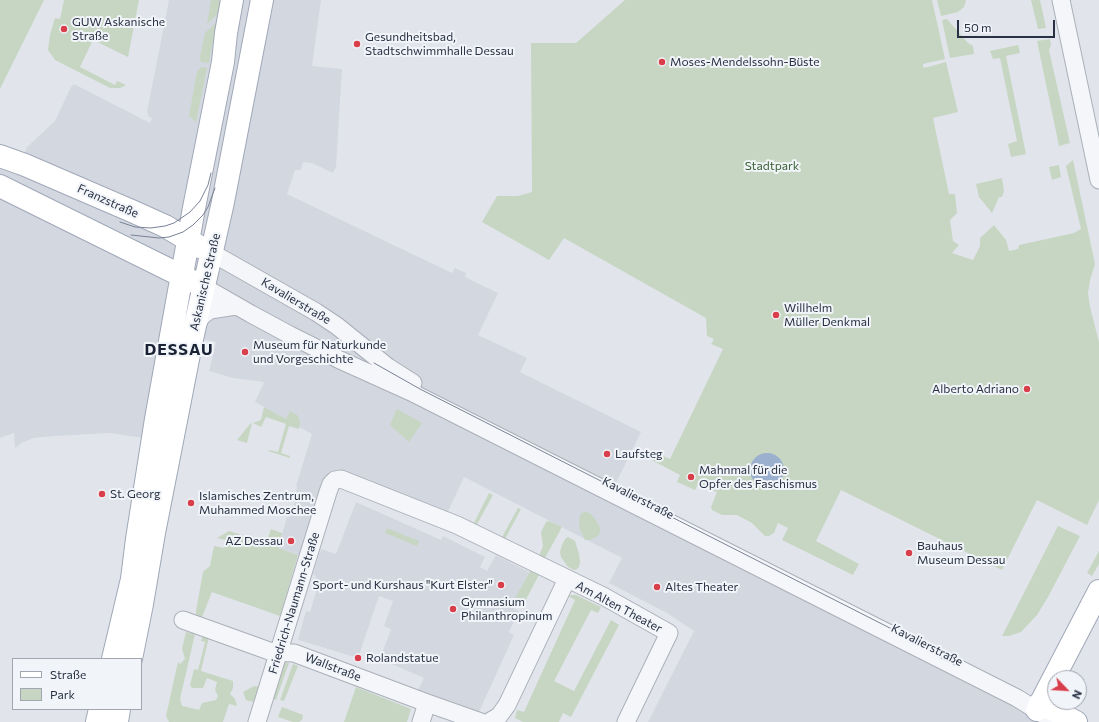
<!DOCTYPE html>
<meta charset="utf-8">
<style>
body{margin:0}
#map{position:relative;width:1099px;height:722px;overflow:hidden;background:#e1e5eb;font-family:Commissioner,sans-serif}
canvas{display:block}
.legend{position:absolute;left:12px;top:658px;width:130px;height:52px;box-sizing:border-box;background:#f1f4f8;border:1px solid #a1a6b0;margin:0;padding:5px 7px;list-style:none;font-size:12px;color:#283144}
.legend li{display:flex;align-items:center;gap:8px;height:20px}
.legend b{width:20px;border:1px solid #a1a6b0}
.north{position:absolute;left:1047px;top:670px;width:40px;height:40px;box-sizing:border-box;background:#f1f4f8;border:1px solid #a1a6b0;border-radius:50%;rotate:115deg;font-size:11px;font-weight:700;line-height:16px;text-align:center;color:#283144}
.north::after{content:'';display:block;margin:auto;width:14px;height:18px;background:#d93e4b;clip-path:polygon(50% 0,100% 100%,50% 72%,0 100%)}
.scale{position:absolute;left:957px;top:20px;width:98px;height:18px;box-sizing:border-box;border:2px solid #283144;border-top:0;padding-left:5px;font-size:12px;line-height:14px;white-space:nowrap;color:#283144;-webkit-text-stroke:3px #f1f4f8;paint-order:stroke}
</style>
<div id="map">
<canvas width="1099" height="722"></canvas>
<ul class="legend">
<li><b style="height:5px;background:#fff"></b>Straße</li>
<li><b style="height:11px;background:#c6d6c2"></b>Park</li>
</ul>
<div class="north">N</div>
<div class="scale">50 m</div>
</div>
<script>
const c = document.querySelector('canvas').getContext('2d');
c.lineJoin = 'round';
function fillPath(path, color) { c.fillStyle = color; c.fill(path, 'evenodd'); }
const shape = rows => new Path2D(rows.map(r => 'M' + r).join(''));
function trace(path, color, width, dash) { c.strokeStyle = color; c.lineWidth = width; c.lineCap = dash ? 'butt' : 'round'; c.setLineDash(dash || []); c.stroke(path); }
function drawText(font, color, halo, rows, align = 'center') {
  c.font = font + ' Commissioner,sans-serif'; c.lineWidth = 4; c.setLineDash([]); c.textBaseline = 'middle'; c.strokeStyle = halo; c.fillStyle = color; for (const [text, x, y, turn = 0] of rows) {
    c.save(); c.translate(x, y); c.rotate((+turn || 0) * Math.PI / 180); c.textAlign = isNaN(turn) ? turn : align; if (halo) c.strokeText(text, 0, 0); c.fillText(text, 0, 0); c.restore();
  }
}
fillPath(shape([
 [169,0,321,0,312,66,342,69,336,167,333,173,312,163,303,162,301,170,295,170,287,194,452,273,455,268,466,273,465,277,498,293,478,335,527,358,520,372,641,432,613,489,1068,722,648,722,694,631,667,613,609,583,622,558,464,477,444,520,341,479,307,558,278,548,287,517,290,517,294,506,297,486,296,486,312,434,255,402,264,382,233,378,209,371,216,342,162,330,143,438,110,433,54,436,34,438,23,442,15,448,14,433,0,438,0,169,16,175,27,147,55,121,71,87,74,84,150,123,152,118,149,117,147,112],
 [356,502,441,540,443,536,485,557,480,567,487,571,496,555,529,572,511,607,519,611,509,632,514,635,479,712,418,690,424,678,380,659,391,629,384,626,393,601,379,596,358,658,298,640,306,611,310,612,319,582,315,581,316,576,313,575,321,549,336,554]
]), '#d3d7e0');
fillPath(shape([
 [0,0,44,0,0,89],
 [64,0,139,0,128,57,93,40,80,67,115,85,117,81,126,85,120,88,110,88,55,60,48,50,50,35,55,18,60,19],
 [211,0,222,0,220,11,207,24],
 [625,0,932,0,945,59,923,64,923,66,924,68,946,62,958,112,933,118,949,194,955,194,957,213,950,220,953,241,959,245,952,253,973,260,980,246,980,238,994,225,1006,240,1009,251,1018,249,1019,245,1074,233,1081,229,1066,166,1073,160,1095,264,1090,280,1088,293,1090,307,1099,342,1099,500,1087,525,1037,500,1002,570,841,490,816,541,859,564,853,575,782,540,788,528,778,523,774,533,769,536,765,536,752,523,737,515,722,515,712,510,711,507,717,492,698,484,695,490,677,482,680,475,644,456,647,449,670,459,723,349,711,344,714,339,707,336,706,318,564,238,549,260,482,222,497,196,518,196,532,192,531,43,576,43],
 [937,0,966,0,964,7,958,12,941,16],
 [1031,0,1040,0,1046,28,1038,29],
 [947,19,968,43,973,46,974,54,950,58,942,20],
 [216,23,209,63,201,62,200,57,205,33],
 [1050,39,1051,45,1049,50,1070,143,1059,146,1037,41],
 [1018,45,1020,53,1006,56,1026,154,1011,157,1008,144,1017,141,1000,58,993,59,990,51],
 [201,67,207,68,196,122,189,116,197,72],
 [1059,165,1061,177,1052,180,1049,167],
 [1002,178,1004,191,1002,197,999,197,992,213,979,197,976,184],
 [264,407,286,419,290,411,297,415,299,418,300,422,299,429,289,426,281,453,290,456,290,458,268,451,269,450,278,452,286,424,266,417,261,427,253,423,261,420],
 [397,409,422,423,409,442,390,425],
 [252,423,247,443,237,440,250,424],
 [489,493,493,495,476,526,473,525],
 [518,508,521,509,505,539,502,537],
 [583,512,587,512,591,514,596,520,600,528,600,532,598,536,589,540,585,540,580,530,579,522,580,515],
 [549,521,562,527,544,560,539,556,543,546,541,532,546,522],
 [1058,526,1080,536,1048,597,1037,615,1021,632,1009,636,1002,636],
 [387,528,419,541,417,546,385,533],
 [271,529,282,533,278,548,298,555,280,616,212,592,200,622,196,617,196,611,203,572,210,566,214,546,224,548,226,540,217,538,229,531,266,543],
 [568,537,575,541,579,554,580,562,579,567,577,569,574,570,568,567,561,557,560,552,562,545,565,539],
 [1099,551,1099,564,1092,576,1087,573],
 [530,571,539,575,524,603,515,598],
 [571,595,576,595,601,607,598,613,591,610,554,681,574,691,611,620,619,625,571,717,563,713,559,722,523,722,515,718,517,710,524,712,575,600,568,596],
 [186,632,195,634,180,699,182,706,199,710,202,703,216,700,218,696,215,690,217,682,207,678,203,688,192,688,190,685,194,669,198,670,205,642,201,641,203,636,209,637,201,671,233,681,233,688,230,694,235,699,237,706,229,704,223,722,169,722,166,716,178,662,180,664,185,659,182,649],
 [285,662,289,663,276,700,269,698,281,663],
 [293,664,298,666,284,701,280,700],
 [254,686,261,687,257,696,253,702,246,700,243,692],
 [356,687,411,709,407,722,344,722],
 [282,707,303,715,302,720,299,722,293,722,278,717]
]), '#c6d6c2');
fillPath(shape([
 '750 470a17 17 0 1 1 34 0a17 17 0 1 1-34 0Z'
]), '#9ab0ce');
const minor = shape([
 [1061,0,1099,180],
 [212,253,316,312,337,326,388,367,413,383],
 [204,287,251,314,290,335,340,360,411,392,1017,698,1046,716],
 [195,327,202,316,210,310,236,306],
 [183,620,272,652,294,653,427,703,481,722],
 [257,722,328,492,331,484,335,480,341,479,457,525,603,596,669,633,626,722],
 [421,722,427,703],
 [489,722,499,716,507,705,567,579]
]);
const major = shape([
 [0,156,25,165,134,212,165,226,200,247],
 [0,186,194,282],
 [113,659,132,579,137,539,156,419,194,208,223,62,226,33,232,0],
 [131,659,142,604,154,533,192,339,223,202,262,0],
 [1040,703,1076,722],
 [1037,710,1099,591],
 [97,722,100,709],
 [117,722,119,709]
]);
trace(minor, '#aaafb9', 19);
trace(major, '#a0a8b8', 24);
trace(minor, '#f5f6f9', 17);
trace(major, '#fff', 22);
trace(shape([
 [120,222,135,227,151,228,165,226,174,223,190,212,200,201,208,185,211,173],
 [131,235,159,238,169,237,183,232,193,225,203,215,208,207,215,188],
 [374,363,420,389,939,653,950,657],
 [941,658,955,665]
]), '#798296', 1);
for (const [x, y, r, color] of [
 [64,29,4,"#d93e4b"],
 [357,44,4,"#d93e4b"],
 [662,62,4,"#d93e4b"],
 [776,315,4,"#d93e4b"],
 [245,352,4,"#d93e4b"],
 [1027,389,4,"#d93e4b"],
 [607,454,4,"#d93e4b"],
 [691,477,4,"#d93e4b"],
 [102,494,4,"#d93e4b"],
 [191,503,4,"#d93e4b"],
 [291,541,4,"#d93e4b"],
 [909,553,4,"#d93e4b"],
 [501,585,4,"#d93e4b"],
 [657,587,4,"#d93e4b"],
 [453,609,4,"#d93e4b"],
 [358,658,4,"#d93e4b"]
]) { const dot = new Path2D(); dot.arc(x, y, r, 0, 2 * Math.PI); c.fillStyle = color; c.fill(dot); trace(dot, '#f1f4f8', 1.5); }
drawText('12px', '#283144', '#f1f4f8', [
 ["GUW Askanische",72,22],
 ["Straße",72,36],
 ["Gesundheitsbad,",365,37],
 ["Stadtschwimmhalle Dessau",365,51],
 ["Moses-Mendelssohn-Büste",670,62],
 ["Willhelm",784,308],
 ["Müller Denkmal",784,322],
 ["Museum für Naturkunde",253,345],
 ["und Vorgeschichte",253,359],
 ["Alberto Adriano",1019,389,"right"],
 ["Laufsteg",615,454],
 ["Mahnmal für die",699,470],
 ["Opfer des Faschismus",699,484],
 ["St. Georg",110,494],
 ["Islamisches Zentrum,",199,496],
 ["Muhammed Moschee",199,510],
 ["AZ Dessau",283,541,"right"],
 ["Bauhaus",917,546],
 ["Museum Dessau",917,560],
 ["Sport- und Kurshaus \"Kurt Elster\"",493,585,"right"],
 ["Altes Theater",665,587],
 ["Gymnasium",461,602],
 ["Philanthropinum",461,616],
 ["Rolandstatue",366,658]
], 'left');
drawText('12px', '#3a6134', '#f1f4f8', [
 ["Stadtpark",772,166]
]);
drawText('12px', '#283144', '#f1f4f8', [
 ["Franzstraße",108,201,24],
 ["Askanische Straße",205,282,-77],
 ["Kavalierstraße",296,301,31],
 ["Kavalierstraße",638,498,27],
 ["Friedrich-Naumann-Straße",294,603,-73],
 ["Am Alten Theater",619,607,28],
 ["Kavalierstraße",927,645,27],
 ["Wallstraße",333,667,21]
]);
c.letterSpacing = '1px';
drawText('bold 16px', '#1a2235', '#f1f4f8', [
 ["DESSAU",179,350]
]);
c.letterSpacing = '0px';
</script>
